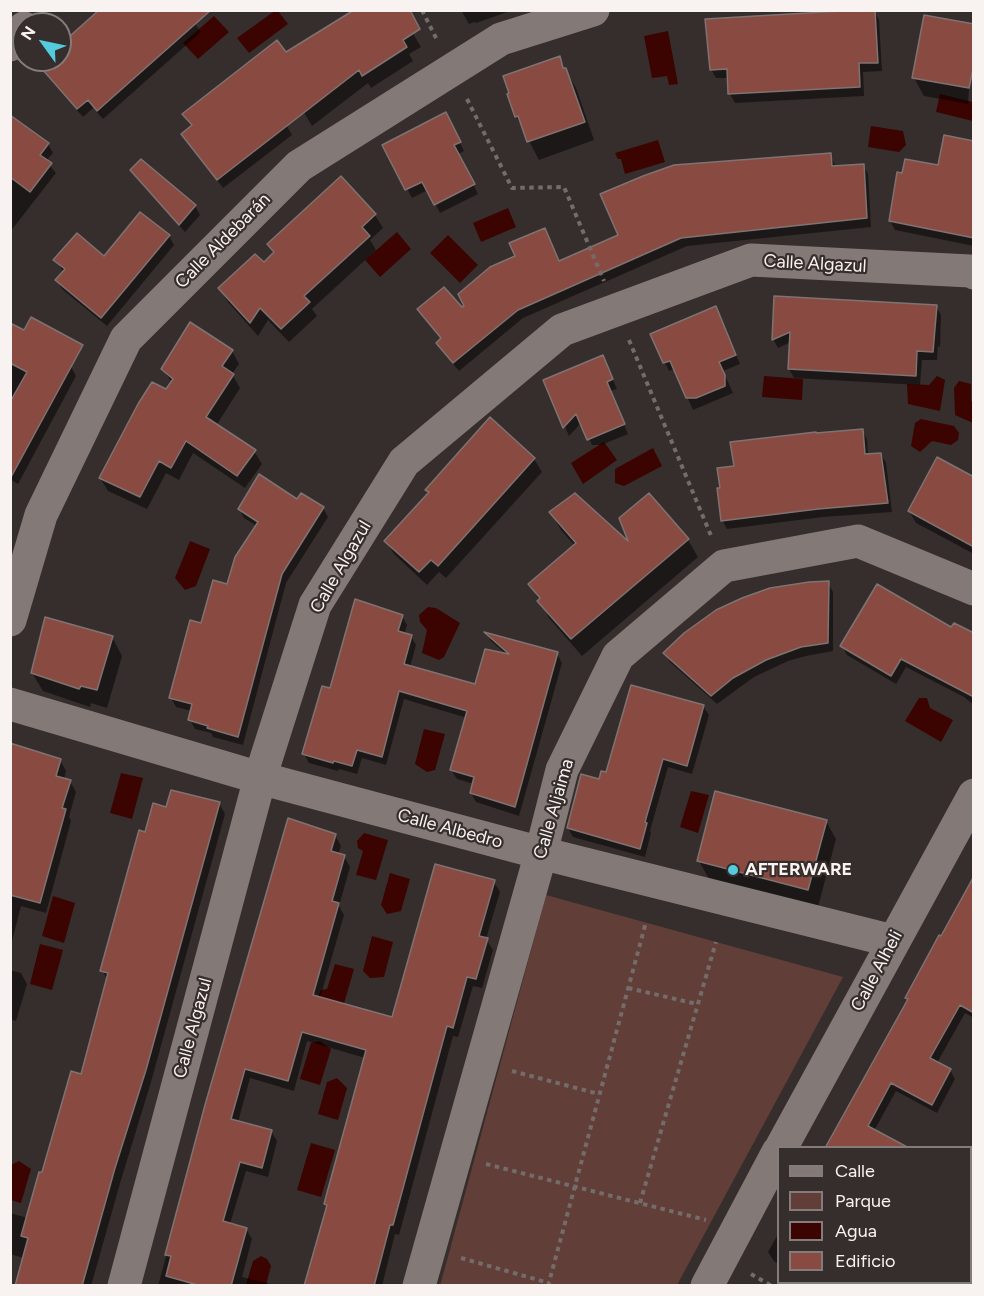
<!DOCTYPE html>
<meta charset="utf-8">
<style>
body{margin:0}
#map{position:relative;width:984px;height:1296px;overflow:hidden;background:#362e2c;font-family:Figtree,sans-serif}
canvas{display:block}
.frame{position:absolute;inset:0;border:12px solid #f8f2f1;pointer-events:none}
.legend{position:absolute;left:777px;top:1146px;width:195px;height:138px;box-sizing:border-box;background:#362e2c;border:2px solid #847c7b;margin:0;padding:8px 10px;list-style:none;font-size:18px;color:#f8f2f1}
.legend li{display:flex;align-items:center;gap:12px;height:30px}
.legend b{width:30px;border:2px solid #847c7b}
.north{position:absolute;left:12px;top:12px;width:60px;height:60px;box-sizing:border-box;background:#362e2c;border:2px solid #847c7b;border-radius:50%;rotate:303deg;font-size:16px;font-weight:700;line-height:24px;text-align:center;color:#f8f2f1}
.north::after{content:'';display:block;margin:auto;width:21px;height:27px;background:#54cade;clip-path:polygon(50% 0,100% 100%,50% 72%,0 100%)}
</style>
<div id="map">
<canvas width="984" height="1296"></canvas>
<div class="frame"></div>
<ul class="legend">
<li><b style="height:8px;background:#837977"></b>Calle</li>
<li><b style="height:16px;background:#623e38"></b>Parque</li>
<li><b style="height:16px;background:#3b0401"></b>Agua</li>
<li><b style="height:16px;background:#894b41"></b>Edificio</li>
</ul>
<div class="north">N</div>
</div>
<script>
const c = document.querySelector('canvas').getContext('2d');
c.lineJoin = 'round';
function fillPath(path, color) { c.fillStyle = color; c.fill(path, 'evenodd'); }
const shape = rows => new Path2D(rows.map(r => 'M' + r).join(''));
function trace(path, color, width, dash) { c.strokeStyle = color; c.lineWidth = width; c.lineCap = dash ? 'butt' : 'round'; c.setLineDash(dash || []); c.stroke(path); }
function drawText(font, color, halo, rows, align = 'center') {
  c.font = font + ' Figtree,sans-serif'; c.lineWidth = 4.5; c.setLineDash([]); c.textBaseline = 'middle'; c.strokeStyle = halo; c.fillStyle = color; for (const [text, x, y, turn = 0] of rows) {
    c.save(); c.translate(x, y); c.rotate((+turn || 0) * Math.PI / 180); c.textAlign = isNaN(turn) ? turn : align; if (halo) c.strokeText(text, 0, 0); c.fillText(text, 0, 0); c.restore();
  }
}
fillPath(shape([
 [546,895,843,977,677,1285,440,1286]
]), '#623e38');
fillPath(shape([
 [276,10,278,11,288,24,249,53,237,38],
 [214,16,229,32,198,59,183,43],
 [668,31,678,84,669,85,667,76,652,78,644,36],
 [940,94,973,102,973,121,936,112],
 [871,126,903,131,906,145,899,152,868,147],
 [658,140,665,162,625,174,621,159,618,159,615,153],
 [508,208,516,227,481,242,473,223],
 [397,232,411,249,380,277,365,260],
 [448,235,478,265,460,283,430,253],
 [764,376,803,379,802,400,762,397],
 [937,376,945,380,940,411,908,404,907,384,929,385],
 [959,381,971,384,971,401,973,402,973,423,955,415,954,388],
 [921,419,954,426,959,433,958,440,951,445,932,441,920,452,911,446,915,423],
 [604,442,617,460,583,484,571,463],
 [653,448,662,466,624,486,615,483,615,469],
 [190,541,210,549,196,586,185,590,175,578],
 [428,607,436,608,460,623,444,657,439,660,422,653,427,630,420,622,419,615],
 [919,698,927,698,930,708,953,720,941,742,905,721],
 [424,729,445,734,435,770,427,772,415,764],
 [121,773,143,778,132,819,110,813],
 [691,791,709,795,698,833,680,827],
 [364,833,388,840,376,880,356,875,363,851,358,848,357,841],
 [390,873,410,879,401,911,387,914,381,905],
 [53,896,75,903,64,943,42,936],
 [372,936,393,942,384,977,370,978,363,971],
 [40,944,63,950,52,990,30,984],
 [335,964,354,969,343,1007,318,997,321,990,327,989],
 [320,1041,331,1049,320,1085,300,1079,311,1043],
 [337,1078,347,1088,338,1120,318,1114,327,1082],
 [311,1143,335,1150,321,1197,297,1190],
 [19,1161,31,1169,21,1203,11,1200,11,1165],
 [261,1256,267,1259,271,1266,266,1285,246,1285,253,1261]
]), '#3b0401');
fillPath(shape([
 [185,10,201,32,103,119,93,108,83,117,45,74,40,65,45,60,60,60,60,47],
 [399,10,421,47,409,54,413,61,371,88,368,83,312,126,274,62],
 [461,10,510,10,510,11,476,23,474,22,469,24],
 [874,11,879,20,882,71,863,72,864,96,735,103,730,94,729,78,716,78,711,69],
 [972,41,968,104,924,96,914,78],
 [565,70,576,88,594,140,539,160,516,116],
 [239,72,287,126,292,135,223,188,183,134,192,127,184,114],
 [10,116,48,144,53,153,46,161,56,173,10,232],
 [450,123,464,151,458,154,478,194,440,213,428,190,412,198,384,146],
 [830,155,836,167,863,165,868,174,871,227,687,246,523,318,459,371,443,352,438,343,442,339,424,318,461,309],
 [974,166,974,246,895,230,890,221,939,167],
 [132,170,195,206,200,215,185,232,137,179],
 [140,214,169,236,174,245,107,326,62,289,57,280,64,272,55,260,104,258],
 [375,215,383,228,370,240,376,250,312,309,317,316,289,342,268,320,258,336,228,302,220,289,264,264,274,254,269,244],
 [775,298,936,306,941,315,940,347,938,346,937,360,922,360,920,385,794,378,789,369,791,342,778,348,773,339],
 [716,308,740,364,723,371,733,393,693,410,675,369,669,371,652,334],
 [10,336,71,367,76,376,18,484,10,479],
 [232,351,239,364,232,374,240,388,216,426,254,451,262,464,245,488,193,453,179,480,166,473,147,509,108,491,100,478,172,383,163,369],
 [603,357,617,389,610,391,628,434,601,445,592,445,582,422,569,436,545,381],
 [862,430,867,439,868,455,881,454,886,463,892,512,823,517,727,529,722,520,721,489,735,467],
 [534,459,542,472,446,578,439,572,427,585,394,554,386,541,430,494,427,490],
 [974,479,974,554,916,523,909,511],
 [302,495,323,508,328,517,286,583,243,745,213,737,211,733,195,729,190,720,192,711,176,707,171,698,202,625,228,586,257,526,244,518,239,509,298,501],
 [551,513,632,546,688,540,698,557,582,656,549,618,530,584,575,546,561,530],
 [828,583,833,592,833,651,806,656,788,661,754,677,717,704,670,662,665,653],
 [402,616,407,625,404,635,411,636,416,645,410,667,476,686,507,655,491,641,487,634,557,654,562,663,519,816,476,802,471,793,474,784,457,779,451,770,467,718,404,699,386,765,362,758,357,774,339,769,338,771,309,763,304,754,331,690],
 [952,629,974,635,974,705,964,697,906,667,896,684,847,655,842,646],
 [112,637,122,656,107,708,91,703,90,707,43,691,32,673],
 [703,706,709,715,692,774,668,767,650,831,651,833,645,857,573,837,568,828,600,781,607,774],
 [11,745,60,760,66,771,64,780,70,781,76,792,69,817,71,821,46,913,21,906,10,949],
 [219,803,225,814,151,1082,121,1180,91,1286,17,1286,24,1258,10,1254,10,1213,28,1218,72,1073,82,1076,108,981,102,970,146,834,167,809],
 [826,821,836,839,818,907,709,879,699,861],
 [335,835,341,846,338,855,344,856,350,867,339,906,344,915,320,998,393,1019,494,882,500,892,486,939,493,950,482,988,473,986,458,1037,453,1036,399,1235,395,1234,382,1286,305,1286,365,1058,307,1041,294,1091,250,1078,238,1122,271,1131,277,1141,268,1177,246,1171,230,1224,246,1229,252,1239,242,1277,279,1286,158,1286,207,1105],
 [974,879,974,1018,965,1013,937,1063,950,1070,955,1079,937,1113,896,1091,874,1131,827,1148,909,1000,907,998],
 [10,970,21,973,27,984,16,1021,10,1019],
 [970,1185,974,1186,974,1286,942,1286,944,1282,970,1282],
 [778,1234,778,1264,774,1261,768,1252],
 [916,1282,929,1282,934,1286,914,1286]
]), '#0007');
const building = shape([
 [99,10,211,10,97,111,88,100,77,109,34,60,60,60,60,45,99,10],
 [354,10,410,10,420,29,403,40,407,47,362,76,359,70,217,180,181,134,192,125,182,114,277,40,286,52,354,10],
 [858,10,875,10,878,63,859,63,860,87,728,94,727,69,710,70,705,19,858,10],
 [924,15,974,24,974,65,969,88,912,78,924,15],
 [560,56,563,68,566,68,585,122,527,142,518,116,515,117,507,94,509,93,503,76,560,56],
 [446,112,461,142,454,145,475,184,434,205,422,182,405,190,382,145,446,112],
 [10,115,49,143,40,155,52,163,30,192,10,177,10,115],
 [944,135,974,141,974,238,889,221,897,172,902,173,905,159,938,165,944,135],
 [831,153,832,166,864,164,867,218,681,238,518,310,453,363,436,343,441,338,417,309,444,287,462,307,464,306,458,294,490,267,515,256,509,243,545,228,559,261,618,235,600,194,643,176,674,165,831,153],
 [141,159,196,205,179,225,130,170,141,159],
 [341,176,376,214,362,227,370,236,304,296,310,302,281,329,260,308,250,323,218,288,255,254,264,262,274,252,267,244,341,176],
 [140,212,170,235,101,318,55,280,65,269,53,260,77,233,104,256,140,212],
 [774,296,937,305,933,352,917,351,916,376,788,369,790,332,772,340,774,296],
 [716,306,736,355,719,362,725,375,725,386,696,398,686,398,670,361,663,363,650,334,716,306],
 [31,317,83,345,10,479,10,402,27,372,10,363,10,323,24,330,31,317],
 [190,322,233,350,222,366,234,374,206,417,256,450,237,476,186,441,171,468,159,461,140,497,99,478,138,404,152,382,166,389,173,379,161,369,190,322],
 [603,355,613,379,607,382,625,424,587,440,576,414,563,428,543,380,603,355],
 [490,417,535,458,438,566,431,560,419,572,384,541,429,492,425,490,490,417],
 [863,429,865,454,881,453,888,503,818,509,721,521,717,488,720,488,717,468,734,466,730,442,816,432,816,433,863,429],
 [937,457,974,477,974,547,908,511,937,457],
 [259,474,297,499,301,493,324,507,282,574,238,737,207,728,208,726,188,720,192,704,169,698,190,620,201,623,213,580,227,584,235,557,258,522,238,509,259,474],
 [575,493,628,541,619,518,649,493,689,539,571,639,537,601,540,598,528,584,576,543,549,512,575,493],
 [829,581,828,643,801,647,766,660,733,678,711,696,663,653,684,633,716,610,742,598,770,588,809,582,829,581],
 [877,584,951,627,954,623,974,633,974,697,901,659,891,676,840,646,877,584],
 [355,599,403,615,398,631,412,635,404,664,475,684,485,649,509,654,484,632,558,652,515,807,470,793,474,777,450,770,467,711,399,691,382,757,357,750,352,766,334,761,333,763,302,754,322,686,330,688,355,599],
 [45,617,113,636,97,690,81,686,79,689,31,673,45,617],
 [631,685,704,705,687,766,663,759,645,822,647,823,640,849,567,828,581,774,599,779,601,771,606,772,631,685],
 [10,743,61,759,56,776,71,780,62,808,66,809,40,903,10,895,10,743],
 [171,790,220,802,146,1070,115,1168,82,1286,15,1286,28,1238,21,1236,39,1172,42,1172,71,1071,81,1074,108,973,100,971,139,830,145,832,153,803,166,807,171,790],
 [715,791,827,820,808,890,697,861,715,791],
 [288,818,336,834,331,851,345,855,332,901,339,903,313,995,392,1017,435,864,495,880,479,936,488,938,476,979,467,977,453,1028,447,1026,393,1225,390,1225,374,1286,304,1286,327,1205,324,1204,328,1189,366,1050,302,1032,288,1081,245,1069,231,1119,272,1130,262,1168,240,1162,223,1221,247,1228,231,1286,201,1286,166,1276,171,1256,165,1255,205,1105,288,818],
 [974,876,974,1013,960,1005,930,1058,951,1069,932,1105,891,1083,868,1126,909,1148,825,1148,908,999,905,998,939,935,941,936,974,876]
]);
fillPath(building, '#894b41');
trace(building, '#7e7372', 1.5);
trace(shape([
 [422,10,438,42],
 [467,99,512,188,564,187,604,281],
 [629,340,712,538],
 [628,988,697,1004],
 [512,1071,599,1094],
 [486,1164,706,1220],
 [640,1203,716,942],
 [461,1258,549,1283],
 [751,1274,772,1286],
 [548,1286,646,922]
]), '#746c6b', 4, [4.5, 4.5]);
trace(shape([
 [10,45,24,28],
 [10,620,41,515,126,339,299,166,501,39,593,10],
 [10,704,260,778,541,853,893,941],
 [781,1148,974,795],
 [124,1286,260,778,315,605,404,462,562,330,751,260,970,271,974,273],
 [419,1286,541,853,562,770,618,656,724,566,858,541,974,589],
 [707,1286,778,1152]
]), '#837977', 33);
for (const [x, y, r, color] of [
 [733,870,6,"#54cade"]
]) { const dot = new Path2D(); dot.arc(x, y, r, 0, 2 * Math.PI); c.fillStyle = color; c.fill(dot); trace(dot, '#362e2c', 2); }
drawText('18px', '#f8f2f1', '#362e2c', [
 ["Calle Aldebarán",223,241,-45],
 ["Calle Algazul",815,264,3],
 ["Calle Algazul",341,567,-60],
 ["Calle Aljaima",554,809,-74],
 ["Calle Albedro",450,829,15],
 ["Calle Alheli",877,971,-62],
 ["Calle Algazul",193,1028,-75]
]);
drawText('bold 18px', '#f8f2f1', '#362e2c', [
 ["AFTERWARE",745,870]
], 'left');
</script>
